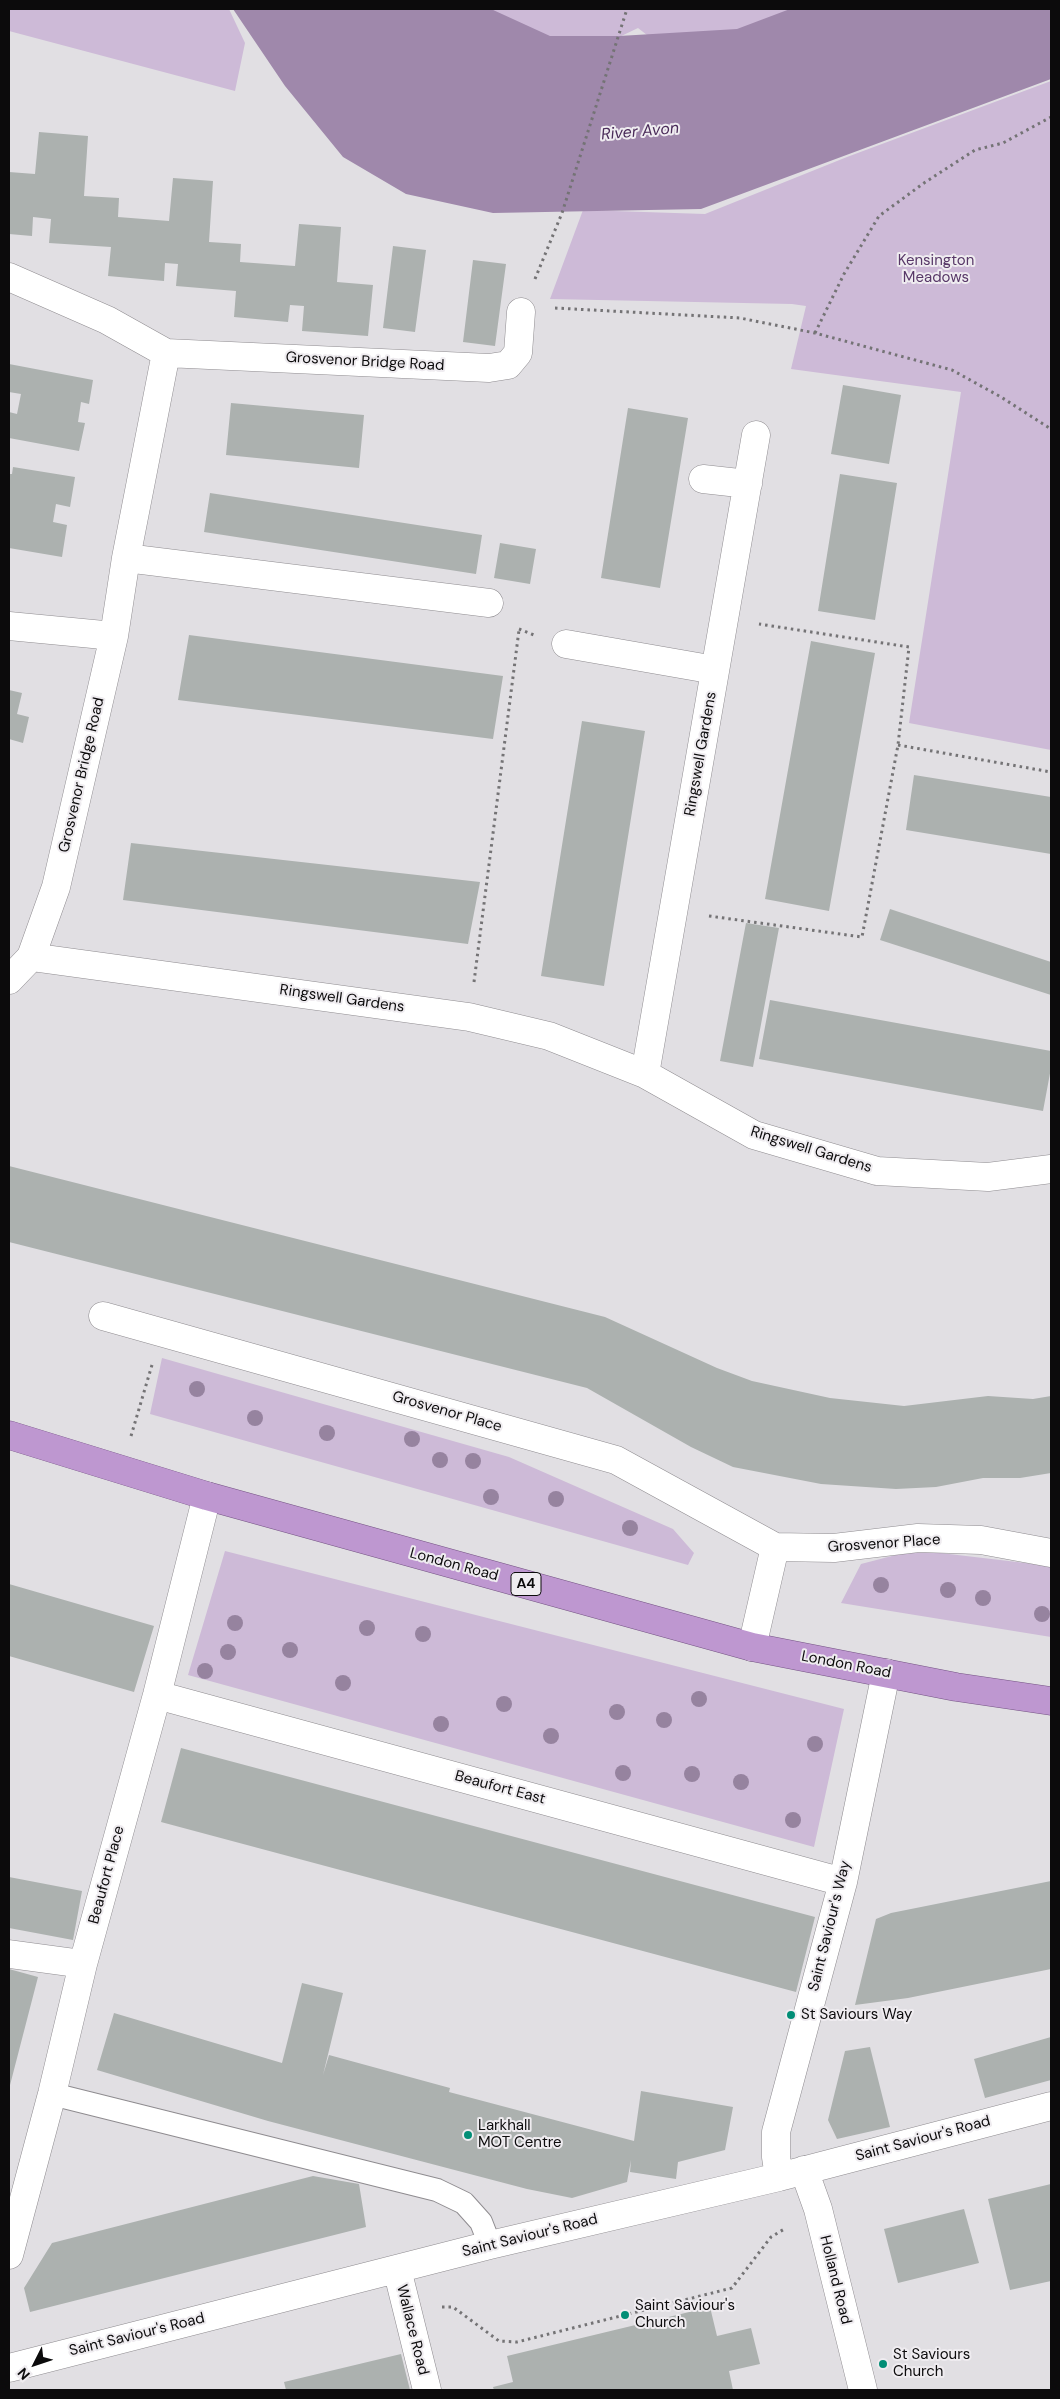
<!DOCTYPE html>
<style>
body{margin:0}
#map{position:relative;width:1060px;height:2399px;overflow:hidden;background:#e1dfe3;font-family:"DM Sans",sans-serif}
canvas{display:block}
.frame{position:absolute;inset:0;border:10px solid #0c0b0c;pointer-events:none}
.north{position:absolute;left:10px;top:2339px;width:50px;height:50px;-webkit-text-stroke:4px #efecf0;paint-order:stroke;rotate:229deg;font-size:14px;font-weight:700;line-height:20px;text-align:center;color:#0c0b0c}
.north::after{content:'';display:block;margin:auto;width:18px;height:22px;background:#0c0b0c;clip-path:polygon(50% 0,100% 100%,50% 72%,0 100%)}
</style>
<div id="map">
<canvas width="1060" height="2399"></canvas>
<div class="frame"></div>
<div class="north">N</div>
</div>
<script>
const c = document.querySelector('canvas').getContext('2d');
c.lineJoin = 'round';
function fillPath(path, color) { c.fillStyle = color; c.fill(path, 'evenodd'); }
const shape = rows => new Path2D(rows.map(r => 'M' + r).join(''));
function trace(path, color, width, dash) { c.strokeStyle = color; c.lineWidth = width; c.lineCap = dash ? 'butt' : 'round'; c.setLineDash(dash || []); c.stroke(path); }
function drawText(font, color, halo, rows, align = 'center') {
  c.font = font + ' "DM Sans",sans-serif'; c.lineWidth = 4; c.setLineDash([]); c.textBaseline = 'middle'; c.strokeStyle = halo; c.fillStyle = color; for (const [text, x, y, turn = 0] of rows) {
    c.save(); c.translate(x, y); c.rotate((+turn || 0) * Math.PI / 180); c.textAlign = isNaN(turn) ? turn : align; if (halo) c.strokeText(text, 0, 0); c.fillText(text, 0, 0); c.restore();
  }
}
fillPath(shape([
 [9,9,229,9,245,43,235,91,9,31],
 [474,9,902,9,684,64,638,28,592,50,507,31],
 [1051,81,1051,750,909,723,961,392,791,369,806,306,792,304,550,299,583,210,705,214,847,157],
 [162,1358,509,1457,673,1529,694,1553,688,1565,150,1414],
 [915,1550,1051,1566,1051,1637,841,1603,861,1564],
 [225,1551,844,1709,814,1847,188,1675]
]), '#cdbad7');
fillPath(shape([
 [233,9,491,9,550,36,619,36,737,29,790,9,1051,9,1051,79,701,209,493,213,406,194,343,157,285,86]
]), '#9f88ab');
fillPath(shape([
 [39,132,88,136,84,196,119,198,118,217,169,221,173,178,213,181,209,242,241,244,240,262,295,266,299,224,341,227,337,282,373,285,368,336,302,331,304,306,290,305,288,322,234,317,236,291,176,286,178,264,165,263,164,281,108,276,111,247,49,243,51,219,33,217,32,236,9,234,9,172,35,174],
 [393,246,426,250,415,332,383,328],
 [473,260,506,264,495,346,463,342],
 [9,364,93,380,89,404,81,402,78,422,85,423,79,451,9,438,9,412,17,414,21,394,9,392],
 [843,385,901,395,889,464,831,454],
 [231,403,364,415,359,468,226,455],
 [628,408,688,418,660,588,601,578],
 [13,467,75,477,70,507,56,504,53,522,67,525,62,557,9,548,9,474,12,474],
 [840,474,897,483,875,620,818,611],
 [210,493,482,535,476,574,204,532],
 [500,543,536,549,530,584,494,578],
 [189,635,503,676,493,739,178,700],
 [811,641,875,653,829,911,765,899],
 [9,690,22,693,17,714,29,717,23,743,9,739],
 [582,721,645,731,604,986,541,976],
 [914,775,1051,797,1051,854,906,830],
 [131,843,480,882,468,944,123,900],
 [890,909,1051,962,1051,995,880,940],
 [746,923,779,928,753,1067,720,1061],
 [770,1000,1051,1051,1051,1068,1043,1111,759,1059],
 [9,1166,605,1317,717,1368,752,1381,830,1398,904,1406,988,1396,1033,1399,1051,1396,1051,1473,1020,1478,983,1478,936,1487,896,1489,821,1484,733,1467,691,1447,587,1388,9,1242],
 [9,1584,154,1626,134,1692,9,1656],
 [181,1748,815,1917,796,1992,161,1822],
 [9,1877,82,1891,73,1940,9,1928],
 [1051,1881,1051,1969,908,1998,855,2005,876,1919,891,1913],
 [9,1969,38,1977,9,2089],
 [302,1983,343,1993,323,2075,329,2055,450,2088,449,2092,634,2141,641,2091,733,2107,725,2150,678,2162,676,2179,630,2172,631,2160,627,2182,572,2198,527,2189,268,2121,97,2070,114,2013,282,2063],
 [1051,2037,1051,2080,985,2098,974,2059],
 [870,2047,890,2127,837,2139,828,2120,845,2051],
 [313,2176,359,2184,366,2227,30,2312,24,2288,52,2243],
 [1051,2184,1051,2281,1010,2290,988,2199],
 [964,2209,979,2263,898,2283,884,2229],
 [710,2307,717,2336,751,2328,760,2364,729,2371,733,2390,494,2390,493,2387,513,2382,507,2356],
 [401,2354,410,2390,286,2390,284,2382]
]), '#acb1af');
const service = shape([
 [52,2094,437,2190,464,2203,481,2222,490,2245]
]);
const minor = shape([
 [9,277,107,320,166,353,489,368,508,365,518,353,521,312],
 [703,479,748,484],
 [126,558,489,603],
 [9,626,114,636],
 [566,644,715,670],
 [31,957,469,1017,549,1036,645,1074,754,1135,877,1171,988,1177,1051,1169],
 [9,980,31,957,56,887,114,636,126,558,166,353],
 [645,1074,756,435],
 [103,1316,616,1460,775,1547,752,1647],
 [775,1547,834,1548,918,1538,981,1540,1051,1553],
 [157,1695,843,1882],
 [9,1954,83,1964],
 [804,2170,818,2209,863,2390],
 [779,2177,776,2157,776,2132,843,1882,886,1673],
 [9,2255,52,2094,83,1964,157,1695,207,1496],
 [397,2269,427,2390],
 [9,2368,490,2245,779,2177,1051,2106]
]);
const trunk = shape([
 [9,1435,207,1496,752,1647,956,1687,1051,1701]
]);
trace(service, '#8f8c90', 24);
trace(minor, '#8f8c90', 29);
trace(trunk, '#755584', 29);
trace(shape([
 [535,279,562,213,627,9],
 [555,308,740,318,815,333,952,370,1001,397,1051,429],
 [815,333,844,274,879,216,924,183,975,150,1003,143,1051,117],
 [519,629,534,635],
 [898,745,1051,772],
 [709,916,862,937,898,745,909,647,759,624],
 [474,982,519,630],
 [131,1436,152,1365],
 [442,2307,453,2307,499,2341,517,2342,732,2288,771,2237,786,2228]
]), '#747375', 3, [2.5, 4]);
trace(service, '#fff', 22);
trace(minor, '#fff', 28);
trace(trunk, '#be97d0', 28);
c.fillStyle = '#96839f';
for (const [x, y] of [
 [197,1389],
 [255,1418],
 [327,1433],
 [412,1439],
 [440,1460],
 [473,1461],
 [491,1497],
 [556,1499],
 [630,1528],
 [881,1585],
 [948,1590],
 [983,1598],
 [1042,1614],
 [235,1623],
 [367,1628],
 [423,1634],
 [290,1650],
 [228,1652],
 [205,1671],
 [343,1683],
 [699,1699],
 [504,1704],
 [617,1712],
 [664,1720],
 [441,1724],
 [551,1736],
 [815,1744],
 [623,1773],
 [692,1774],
 [741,1782],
 [793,1820]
]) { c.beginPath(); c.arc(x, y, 8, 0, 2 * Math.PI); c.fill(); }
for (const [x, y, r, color] of [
 [791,2015,5,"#028e76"],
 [468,2135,5,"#028e76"],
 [625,2315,5,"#028e76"],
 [883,2364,5,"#028e76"]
]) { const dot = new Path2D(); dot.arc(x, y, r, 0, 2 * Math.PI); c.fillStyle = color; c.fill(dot); trace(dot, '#efecf0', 2); }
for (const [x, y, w] of [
 [526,1584,30]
]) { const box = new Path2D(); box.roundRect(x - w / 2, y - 11.5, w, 23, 4); c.fillStyle = '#efecf0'; c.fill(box); trace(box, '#0c0b0c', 1); }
drawText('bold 14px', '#0c0b0c', null, [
 ["A4",526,1584]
]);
drawText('15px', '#583868', '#efecf0', [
 ["Kensington",936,261],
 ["Meadows",936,278]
]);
drawText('15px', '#0c0b0c', '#efecf0', [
 ["Grosvenor Bridge Road",365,362,3],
 ["Ringswell Gardens",701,754,-80],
 ["Grosvenor Bridge Road",82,775,-77],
 ["Ringswell Gardens",342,999,8],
 ["Ringswell Gardens",811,1150,17],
 ["Grosvenor Place",447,1412,16],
 ["Grosvenor Place",884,1544,-4],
 ["London Road",454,1565,15],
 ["London Road",846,1665,11],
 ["Beaufort East",500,1788,15],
 ["Beaufort Place",107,1875,-75],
 ["Saint Saviour's Way",830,1926,-76],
 ["Saint Saviour's Road",923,2139,-15],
 ["Saint Saviour's Road",530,2236,-14],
 ["Holland Road",835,2280,76],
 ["Wallace Road",412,2330,76],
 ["Saint Saviour's Road",137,2335,-14]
]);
drawText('15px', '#0c0b0c', '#efecf0', [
 ["St Saviours Way",801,2015],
 ["Larkhall",478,2126],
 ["MOT Centre",478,2143],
 ["Saint Saviour's",635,2306],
 ["Church",635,2323],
 ["St Saviours",893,2355],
 ["Church",893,2372]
], 'left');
drawText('italic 16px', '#4a2b59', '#efecf0', [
 ["River Avon",640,132,-5]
]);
</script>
